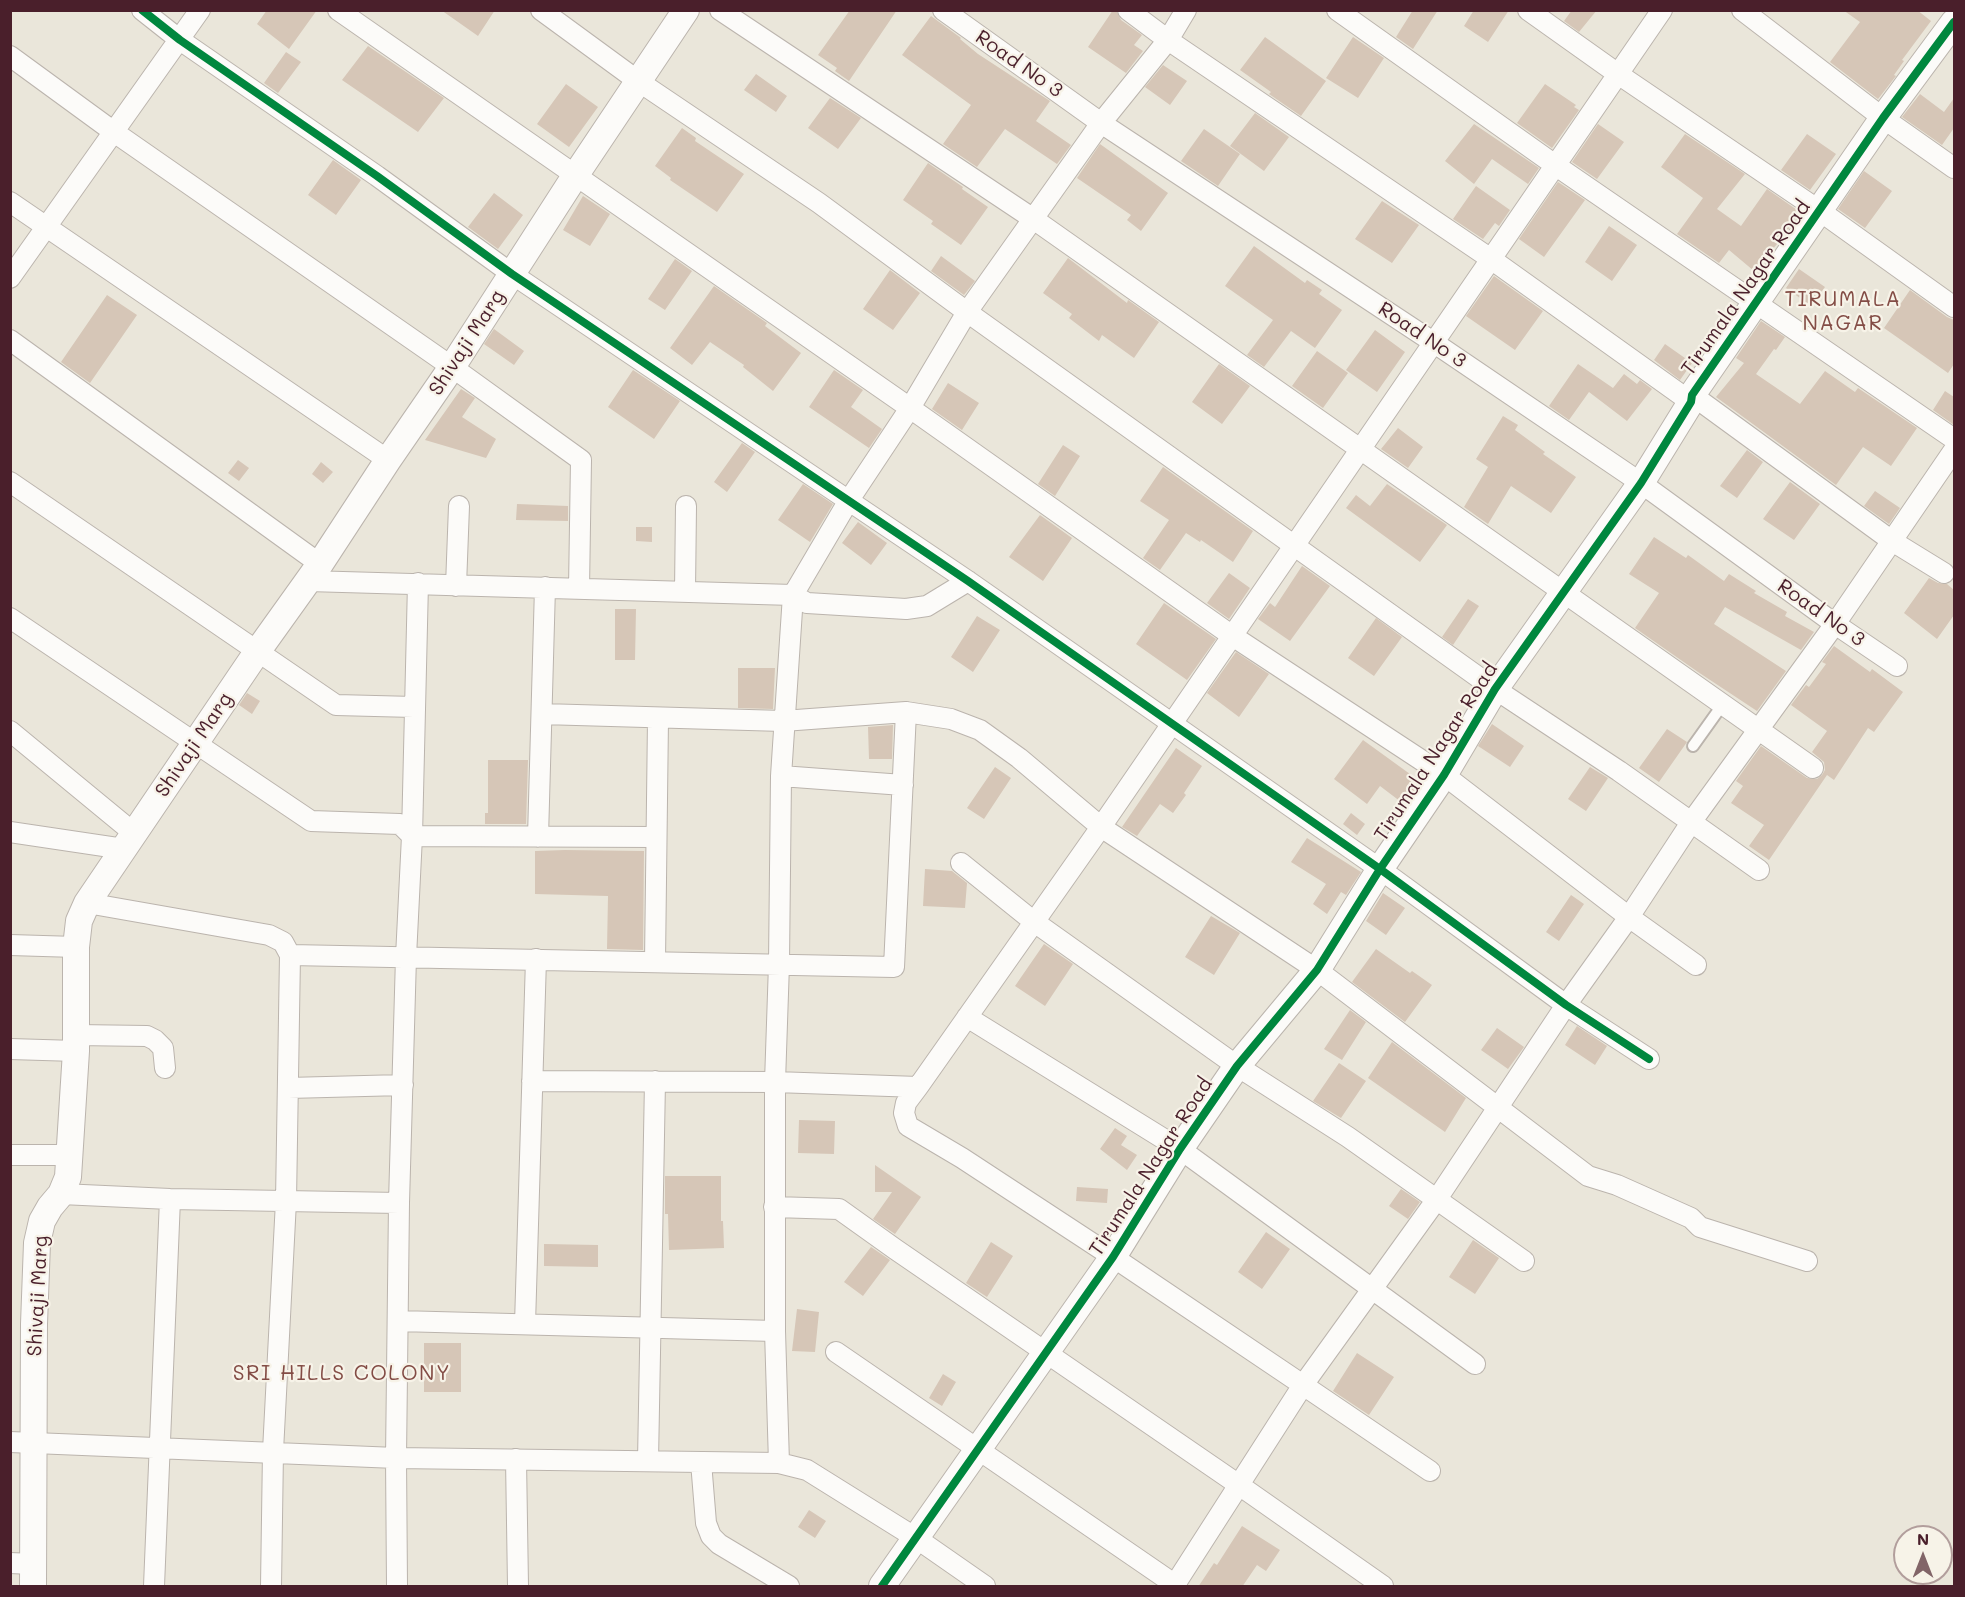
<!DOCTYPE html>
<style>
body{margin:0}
#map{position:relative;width:1965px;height:1597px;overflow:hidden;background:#eae6da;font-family:Mali,sans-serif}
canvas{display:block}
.frame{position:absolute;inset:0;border:12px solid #4a1f2b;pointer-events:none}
.north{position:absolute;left:1893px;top:1525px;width:60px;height:60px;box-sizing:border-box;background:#f7f3e8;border:2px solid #b29e9c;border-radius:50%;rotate:0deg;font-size:16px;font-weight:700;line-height:24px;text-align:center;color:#4a1f2b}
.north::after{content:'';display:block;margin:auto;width:21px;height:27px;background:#826568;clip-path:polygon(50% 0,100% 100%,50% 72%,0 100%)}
</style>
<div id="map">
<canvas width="1965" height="1597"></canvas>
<div class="frame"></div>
<div class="north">N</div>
</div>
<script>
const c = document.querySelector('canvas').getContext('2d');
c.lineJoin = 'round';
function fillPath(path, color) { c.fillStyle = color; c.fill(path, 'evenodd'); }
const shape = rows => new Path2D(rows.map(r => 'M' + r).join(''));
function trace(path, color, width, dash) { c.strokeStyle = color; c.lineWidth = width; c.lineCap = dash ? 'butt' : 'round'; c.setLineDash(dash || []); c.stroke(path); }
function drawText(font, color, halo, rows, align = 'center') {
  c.font = font + ' Mali,sans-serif'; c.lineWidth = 4.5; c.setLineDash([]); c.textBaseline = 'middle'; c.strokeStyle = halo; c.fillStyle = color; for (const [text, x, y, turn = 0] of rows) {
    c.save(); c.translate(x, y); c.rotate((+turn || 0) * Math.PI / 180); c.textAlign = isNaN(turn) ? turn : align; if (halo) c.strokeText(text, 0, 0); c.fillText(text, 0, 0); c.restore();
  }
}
fillPath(shape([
 [267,10,317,10,289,49,257,24],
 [441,10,495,10,478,36],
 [850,10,897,10,849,81,835,71,837,68,818,55],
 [1113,10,1116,10,1121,20,1142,35,1134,45,1143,51,1126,73,1088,47],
 [1413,10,1438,10,1413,49,1396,37],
 [1474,10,1509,10,1488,42,1464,26],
 [1572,10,1597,10,1579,32,1564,21],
 [1843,10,1917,10,1931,21,1902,60,1904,61,1894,75,1896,76,1878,99,1830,62,1860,22],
 [931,16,961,38,960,39,978,54,1050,101,1036,121,1071,145,1057,164,1005,129,977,167,943,144,971,105,902,55],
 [1265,37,1326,81,1301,116,1269,94,1271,92,1240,70],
 [1353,37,1384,58,1358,98,1326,78],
 [368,46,444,98,418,132,342,80],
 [286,52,301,62,278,93,264,83],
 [1163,65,1187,81,1170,105,1145,87],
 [756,74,787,96,776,112,744,90],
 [566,84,598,107,569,147,537,124],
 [1545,84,1576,105,1574,107,1579,110,1552,148,1517,123],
 [1920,94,1944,112,1954,98,1954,128,1942,145,1902,117],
 [830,98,861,118,838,149,808,128],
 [1255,113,1289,137,1264,171,1230,146],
 [1474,124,1539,168,1528,184,1492,159,1474,184,1445,161],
 [1598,124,1624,142,1597,179,1572,162],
 [682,128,696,138,695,141,744,174,717,212,670,180,671,178,655,166],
 [1204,129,1240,154,1218,186,1181,161],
 [1685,134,1745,174,1717,209,1741,226,1767,189,1800,212,1783,237,1754,271,1729,250,1719,263,1677,234,1703,198,1661,167],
 [1807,134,1836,154,1810,190,1781,170],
 [1100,144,1168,193,1141,231,1127,220,1131,215,1077,178],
 [333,160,361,180,336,215,308,195],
 [928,163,963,187,962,189,988,207,961,245,931,224,933,221,903,200],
 [1864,171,1892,191,1865,228,1838,209],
 [1558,182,1585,200,1544,257,1519,239],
 [1476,186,1510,210,1499,226,1495,223,1483,239,1453,219],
 [494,193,523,215,498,249,468,227],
 [583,196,610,214,590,246,563,230],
 [1382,201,1419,225,1392,263,1355,239],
 [1609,226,1637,245,1612,281,1585,262],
 [1254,246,1305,283,1307,280,1322,290,1319,294,1342,310,1315,348,1291,331,1264,367,1247,355,1273,320,1225,286],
 [941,256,975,281,964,295,931,271],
 [1068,258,1127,303,1128,300,1159,322,1134,358,1102,335,1099,341,1069,318,1072,314,1043,293],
 [675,259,692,271,665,310,648,299],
 [1799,269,1825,287,1811,306,1786,288],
 [890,270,920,293,893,330,863,309],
 [1494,276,1543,311,1515,350,1466,316],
 [714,286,767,323,765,326,801,353,773,391,743,367,744,365,710,342,692,365,670,348],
 [1910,290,1947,317,1954,320,1954,364,1948,373,1884,328],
 [107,295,137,315,90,383,61,362],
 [1761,321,1785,337,1776,350,1774,349,1756,374,1800,404,1825,371,1855,392,1858,388,1917,428,1891,466,1863,447,1836,485,1716,397,1744,363,1736,358],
 [494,329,524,351,514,365,484,344],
 [1375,330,1405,352,1377,392,1346,370],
 [1665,344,1692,363,1680,380,1654,360],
 [1317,351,1348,373,1323,408,1292,386],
 [1219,364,1250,386,1222,424,1192,402],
 [1578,364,1613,388,1624,374,1637,384,1640,380,1652,389,1627,421,1589,392,1569,420,1549,406],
 [633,370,680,401,654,439,608,407],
 [834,370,863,390,851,407,882,429,869,448,809,407],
 [948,383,979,403,962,430,932,409],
 [461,389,475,398,462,417,496,439,486,458,425,440],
 [1945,391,1954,397,1954,425,1933,410],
 [1503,416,1518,425,1515,430,1545,452,1543,454,1576,477,1551,513,1511,486,1488,524,1464,507,1488,467,1476,459],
 [1398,428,1423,447,1408,468,1381,449],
 [742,443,755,452,727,492,714,482],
 [1063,445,1080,456,1055,496,1038,484],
 [1747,450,1763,462,1737,498,1720,486],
 [238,460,249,468,239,481,228,473],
 [321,462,333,472,323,483,312,474],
 [1163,467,1253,531,1233,562,1201,540,1200,542,1186,533,1160,570,1143,558,1169,520,1140,501],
 [1790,482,1820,504,1794,540,1763,519],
 [803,484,833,504,810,542,778,520],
 [1387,484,1447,525,1420,562,1346,508,1356,495,1370,506],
 [1875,491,1900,508,1889,524,1864,506],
 [517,504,568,506,568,521,516,520],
 [1040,515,1072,538,1043,581,1009,557],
 [858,522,887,543,871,565,842,543],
 [636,527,652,527,652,542,636,541],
 [1654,537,1686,558,1688,555,1724,581,1729,574,1756,591,1754,593,1787,612,1785,616,1814,632,1801,650,1725,607,1714,624,1786,671,1757,711,1698,672,1635,628,1659,593,1629,574],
 [1302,566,1330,586,1290,641,1258,619,1270,603,1275,607],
 [1229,573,1250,588,1229,619,1207,603],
 [1929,578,1938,583,1947,584,1954,590,1954,615,1937,639,1904,613],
 [1468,599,1479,606,1453,645,1442,637],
 [1164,603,1216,639,1187,680,1136,644],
 [615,609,636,609,635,660,615,660],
 [977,616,1000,630,973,672,951,657],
 [1376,618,1402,637,1374,676,1348,658],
 [1834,646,1870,672,1872,669,1903,692,1874,732,1868,728,1834,780,1827,775,1769,860,1749,846,1764,825,1731,803,1743,786,1736,781,1761,746,1807,778,1817,779,1822,775,1825,770,1824,762,1812,752,1827,731,1791,705,1806,685,1809,687,1826,664,1822,662],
 [1236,652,1269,674,1239,717,1207,693],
 [738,668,775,668,773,709,738,708],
 [247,693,260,701,252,714,239,705],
 [1492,724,1524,746,1510,767,1478,746],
 [893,725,892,759,869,759,868,727],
 [1667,729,1687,742,1659,782,1639,768],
 [1363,740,1421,782,1405,805,1380,786,1367,804,1334,779],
 [1176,748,1202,766,1184,793,1186,795,1173,813,1160,804,1137,836,1122,827],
 [488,760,528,760,526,824,485,824,485,813,488,813],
 [995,767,1011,778,984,819,967,808],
 [1590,767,1608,778,1586,811,1568,799],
 [1351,813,1365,824,1357,835,1343,824],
 [1307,838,1361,872,1346,895,1341,892,1327,914,1313,904,1326,884,1291,862],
 [565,850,644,851,643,950,607,949,608,896,535,894,535,851],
 [925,869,952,871,967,883,965,908,923,906],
 [1383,893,1405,908,1386,935,1366,921],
 [1571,895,1584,904,1559,941,1546,932],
 [1211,916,1240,933,1214,975,1185,957],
 [1044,944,1073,964,1045,1006,1015,986],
 [1376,949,1410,973,1412,971,1432,985,1405,1022,1352,982],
 [1350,1010,1366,1022,1342,1060,1324,1049],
 [1577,1026,1607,1046,1595,1065,1565,1045],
 [1497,1028,1524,1047,1508,1069,1481,1050],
 [1392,1042,1466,1098,1445,1132,1368,1078],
 [1339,1063,1366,1081,1341,1118,1313,1101],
 [799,1120,835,1121,834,1154,798,1153],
 [1115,1128,1127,1136,1121,1145,1137,1155,1127,1170,1100,1149],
 [875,1165,921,1197,895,1234,873,1219,892,1192,875,1192],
 [665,1176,721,1176,721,1221,723,1221,724,1248,669,1250,668,1214,665,1214],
 [1077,1187,1108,1189,1107,1203,1076,1201],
 [1401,1189,1420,1202,1408,1219,1389,1206],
 [1266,1232,1290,1249,1262,1289,1238,1272],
 [1473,1240,1499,1258,1475,1294,1449,1277],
 [991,1242,1013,1256,987,1297,966,1283],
 [544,1244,598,1245,598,1267,544,1266],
 [871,1247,890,1260,863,1296,844,1282],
 [797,1309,819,1312,815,1352,792,1351],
 [424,1343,461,1343,461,1392,424,1392],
 [1357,1353,1394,1377,1369,1415,1333,1391],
 [943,1374,956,1382,942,1406,929,1398],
 [809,1510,826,1521,815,1538,798,1527],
 [1242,1526,1280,1550,1266,1571,1257,1565,1242,1587,1198,1587,1214,1563,1217,1565]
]), '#d6c6b7');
const service = shape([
 [1693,746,1723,704]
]);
const minor = shape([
 [142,10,180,40,377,176,512,274,968,581,1380,869,1566,1005,1649,1059],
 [338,10,910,408,1231,635,1444,775,1629,917,1696,965],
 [541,10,638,81,819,203,967,312,1495,689,1619,771,1759,870],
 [720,10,1032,218,1813,768],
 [943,10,1101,123,1433,342,1641,483,1835,624,1897,666],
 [1128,10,1168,40,1491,259,1691,402],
 [1337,10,1555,165,1954,439],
 [1528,10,1618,74,1820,211,1954,307],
 [1742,10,1883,118,1954,168],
 [10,56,114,132,452,367,581,460,579,589],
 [10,202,388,460],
 [10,278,200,10],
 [10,340,320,564],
 [1692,395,1892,541,1944,573],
 [10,482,336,705,414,707],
 [308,581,793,595,807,603,906,609,927,606,968,581],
 [456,586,459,506],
 [685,591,686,506],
 [10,618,311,821,400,824,412,836,656,837],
 [906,712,951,719,980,730,1019,758,1101,827,1317,970,1588,1176,1617,1185,1691,1218,1700,1227,1807,1261],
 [10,731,135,834],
 [781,776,903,785],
 [10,832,124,849],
 [538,837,545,587],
 [961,863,1033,921,1237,1066,1348,1137,1524,1261],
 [87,903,269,935,283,942,290,955,894,967,906,712,783,721,542,714],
 [10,945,76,947],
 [655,961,658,719],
 [967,1017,1180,1149,1475,1364],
 [76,1035,147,1036,155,1040,163,1048,165,1068],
 [10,1049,76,1051],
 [532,1081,775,1082,918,1087,906,1103,904,1113,908,1126,962,1158,1113,1257,1303,1385,1174,1586],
 [918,1087,1101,827,1662,10],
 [288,1088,403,1085],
 [10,1155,71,1155],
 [61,1194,170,1199,399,1203],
 [774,1207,839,1209,895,1249,1239,1485,1383,1586],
 [398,1321,775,1331],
 [525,1324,536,959],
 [836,1352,1177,1586],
 [10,1442,396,1458,779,1463,807,1470,916,1538,985,1586],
 [516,1459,518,1586],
 [648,1461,655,1081],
 [701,1462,706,1523,711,1536,719,1544,789,1586],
 [779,1463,775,1331,775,1082,779,964,781,776,793,595,849,500,910,408,967,312,1101,123,1168,40,1186,10],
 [1430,1471,1303,1385,1437,1199,1566,1005,1629,917,1692,821,1835,624,1954,450],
 [10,1563,33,1564],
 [154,1586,170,1199],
 [271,1586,273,1451,286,1201,290,955],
 [397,1586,396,1458,399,1203,406,957,412,836,418,583]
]);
const tertiary = shape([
 [33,1586,34,1324,37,1243,42,1221,50,1207,61,1194,68,1177,76,1051,76,947,79,921,87,903,257,652,320,564,388,460,452,367,575,176,686,10],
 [882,1586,1113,1257,1180,1149,1237,1066,1317,970,1380,869,1444,775,1495,689,1641,483,1691,402,1692,395,1883,118,1954,22]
]);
trace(service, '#bbb4ad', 14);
trace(minor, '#bbb4ad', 22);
trace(tertiary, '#bbb4ad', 28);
trace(service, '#fcfbf9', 10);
trace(minor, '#fcfbf9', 20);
trace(tertiary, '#fcfbf9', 26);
trace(shape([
 [142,10,180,40,377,176,512,274,968,581,1380,869,1566,1005,1649,1059],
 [882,1586,1113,1257,1180,1149,1237,1066,1317,970,1380,869,1444,775,1495,689,1641,483,1691,402,1692,395,1883,118,1954,22]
]), '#00873e', 8);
drawText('20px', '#4a1f2b', '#f7f3e8', [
 ["Road No 3",1019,64,35],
 ["Tirumala Nagar Road",1746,288,-55],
 ["Road No 3",1422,335,34],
 ["Shivaji Marg",467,343,-57],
 ["Road No 3",1821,613,35],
 ["Shivaji Marg",194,745,-56],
 ["Tirumala Nagar Road",1436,752,-57],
 ["Tirumala Nagar Road",1151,1167,-57],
 ["Shivaji Marg",38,1296,-87]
]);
c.letterSpacing = '1.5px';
drawText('21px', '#834c45', '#f7f3e8', [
 ["TIRUMALA",1843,300],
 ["NAGAR",1843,324],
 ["SRI HILLS COLONY",342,1374]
]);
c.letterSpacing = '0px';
</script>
